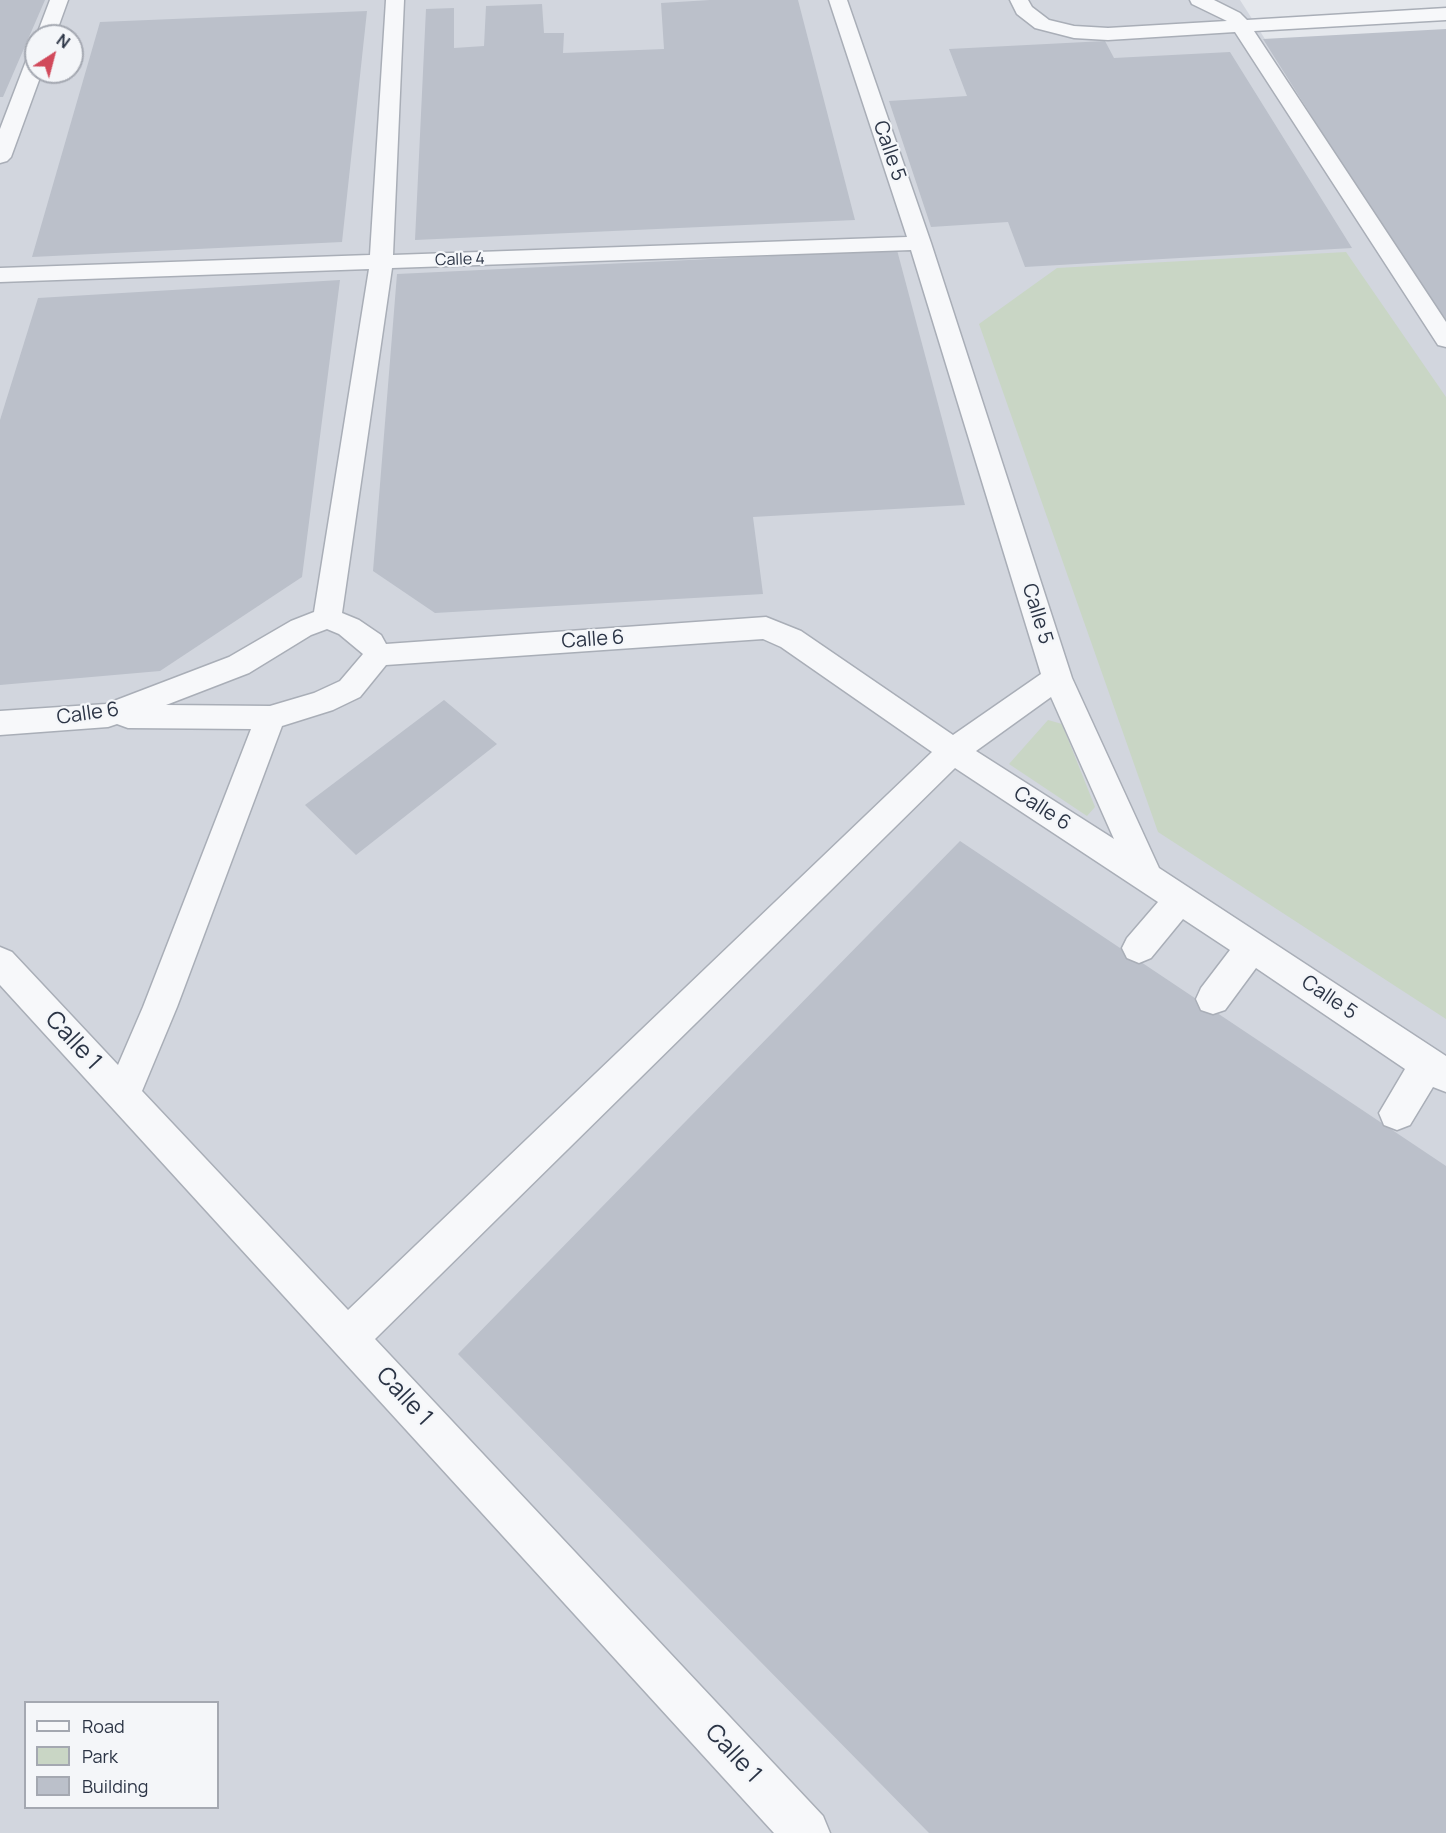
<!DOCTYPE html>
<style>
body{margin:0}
#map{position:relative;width:1446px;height:1833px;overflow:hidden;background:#e4e7ec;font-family:Manrope,sans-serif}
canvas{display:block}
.legend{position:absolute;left:24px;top:1701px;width:195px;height:108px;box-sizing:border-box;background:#f4f6f9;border:2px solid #a4a8b1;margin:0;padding:8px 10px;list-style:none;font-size:18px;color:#2b3445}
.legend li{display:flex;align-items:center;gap:12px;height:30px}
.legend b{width:30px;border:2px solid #a4a8b1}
.north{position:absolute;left:24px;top:24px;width:60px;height:60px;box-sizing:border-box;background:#f4f6f9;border:2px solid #a4a8b1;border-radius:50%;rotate:36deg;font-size:16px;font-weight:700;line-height:24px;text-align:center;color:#2b3445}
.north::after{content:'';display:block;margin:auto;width:21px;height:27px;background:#d1495b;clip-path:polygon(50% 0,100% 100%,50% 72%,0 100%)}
</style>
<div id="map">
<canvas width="1446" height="1833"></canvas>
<ul class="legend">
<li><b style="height:8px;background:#f7f8fa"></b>Road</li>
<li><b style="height:16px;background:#c9d6c5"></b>Park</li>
<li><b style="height:16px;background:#bbc0ca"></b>Building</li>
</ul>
<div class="north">N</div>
</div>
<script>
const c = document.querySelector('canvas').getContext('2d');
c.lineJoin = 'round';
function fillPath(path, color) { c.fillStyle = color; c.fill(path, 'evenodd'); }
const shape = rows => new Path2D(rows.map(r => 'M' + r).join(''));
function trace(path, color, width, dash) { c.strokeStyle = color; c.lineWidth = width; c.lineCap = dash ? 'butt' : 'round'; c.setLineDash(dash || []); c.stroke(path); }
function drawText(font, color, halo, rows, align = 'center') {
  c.font = font + ' Manrope,sans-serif'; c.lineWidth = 4.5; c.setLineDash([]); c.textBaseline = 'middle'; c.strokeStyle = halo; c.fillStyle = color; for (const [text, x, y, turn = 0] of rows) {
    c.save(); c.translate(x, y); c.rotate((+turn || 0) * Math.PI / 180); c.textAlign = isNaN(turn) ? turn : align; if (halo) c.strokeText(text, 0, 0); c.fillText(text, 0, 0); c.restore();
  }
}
fillPath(shape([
 [0,0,1240,0,1446,322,1446,1833,0,1833],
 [36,36,72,36,72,72,36,72],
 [26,1702,218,1702,218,1808,26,1808]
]), '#d2d6de');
fillPath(shape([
 [1346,252,1446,397,1446,1019,1158,832,979,324,1057,268],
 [1048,720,1062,724,1095,807,1087,816,1009,764]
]), '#c9d6c5');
fillPath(shape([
 [0,0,45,0,3,97,0,97],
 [710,0,798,0,855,220,415,240,426,9,454,8,454,48,484,46,486,6,542,4,544,33,564,33,563,53,664,49,661,3],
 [367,11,342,242,32,257,100,22],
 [1446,29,1446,329,1263,39],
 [1105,41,1114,58,1230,52,1352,248,1025,267,1008,222,931,227,889,101,967,96,949,49],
 [897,250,965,505,753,517,763,594,435,613,373,571,397,274],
 [340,280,302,577,160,671,0,685,0,420,38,298],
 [444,700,497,744,356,855,305,805],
 [960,841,1446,1166,1446,1833,929,1833,458,1354]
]), '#bbc0ca');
const minor = shape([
 [50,0,68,0,55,36,36,37,50,0],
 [386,0,404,0,393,255,907,237,829,0,847,0,931,243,1072,678,1159,868,1446,1056,1446,1092,1433,1087,1410,1125,1397,1130,1384,1125,1379,1113,1405,1069,1256,968,1225,1010,1213,1014,1201,1010,1196,999,1201,988,1230,950,1183,919,1151,958,1139,963,1127,958,1122,948,1127,938,1158,902,955,768,375,1339,823,1816,830,1833,774,1833,0,985,0,947,12,952,118,1065,143,1007,251,729,128,728,117,724,108,727,0,735,0,711,106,704,229,657,291,621,314,612,369,269,0,282,0,268,370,255,386,0],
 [911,250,1041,674,953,735,801,631,766,617,386,644,381,635,359,620,342,613,392,268,911,250],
 [327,629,339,634,363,654,340,681,314,693,270,706,166,705,249,673,311,635,327,629],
 [763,639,781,647,932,752,348,1310,142,1091,177,1007,282,726,333,710,360,697,386,665,763,639],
 [1051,697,1114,839,976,751,1051,697],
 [1010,0,1028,0,1032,7,1049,20,1074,26,1108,28,1227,21,1192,4,1190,0,1214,0,1240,13,1247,20,1446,8,1446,20,1254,31,1446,322,1446,347,1438,345,1235,32,1108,40,1074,38,1035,28,1017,14,1010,0],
 [36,55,36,72,42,72,11,157,7,161,0,163,0,129,26,61,29,57,36,55]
]);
trace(minor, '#a9aeb7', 3);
fillPath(minor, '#f7f8fa');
drawText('16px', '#2b3445', '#f4f6f9', [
 ["Calle 4",460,260,-2]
]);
drawText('20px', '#2b3445', '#f4f6f9', [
 ["Calle 5",889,151,71],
 ["Calle 5",1037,614,73],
 ["Calle 6",593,640,-4],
 ["Calle 6",88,714,-8],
 ["Calle 6",1042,809,33],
 ["Calle 5",1329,998,34]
]);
drawText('24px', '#2b3445', '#f4f6f9', [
 ["Calle 1",73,1041,47],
 ["Calle 1",404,1397,47],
 ["Calle 1",733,1754,47]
]);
</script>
